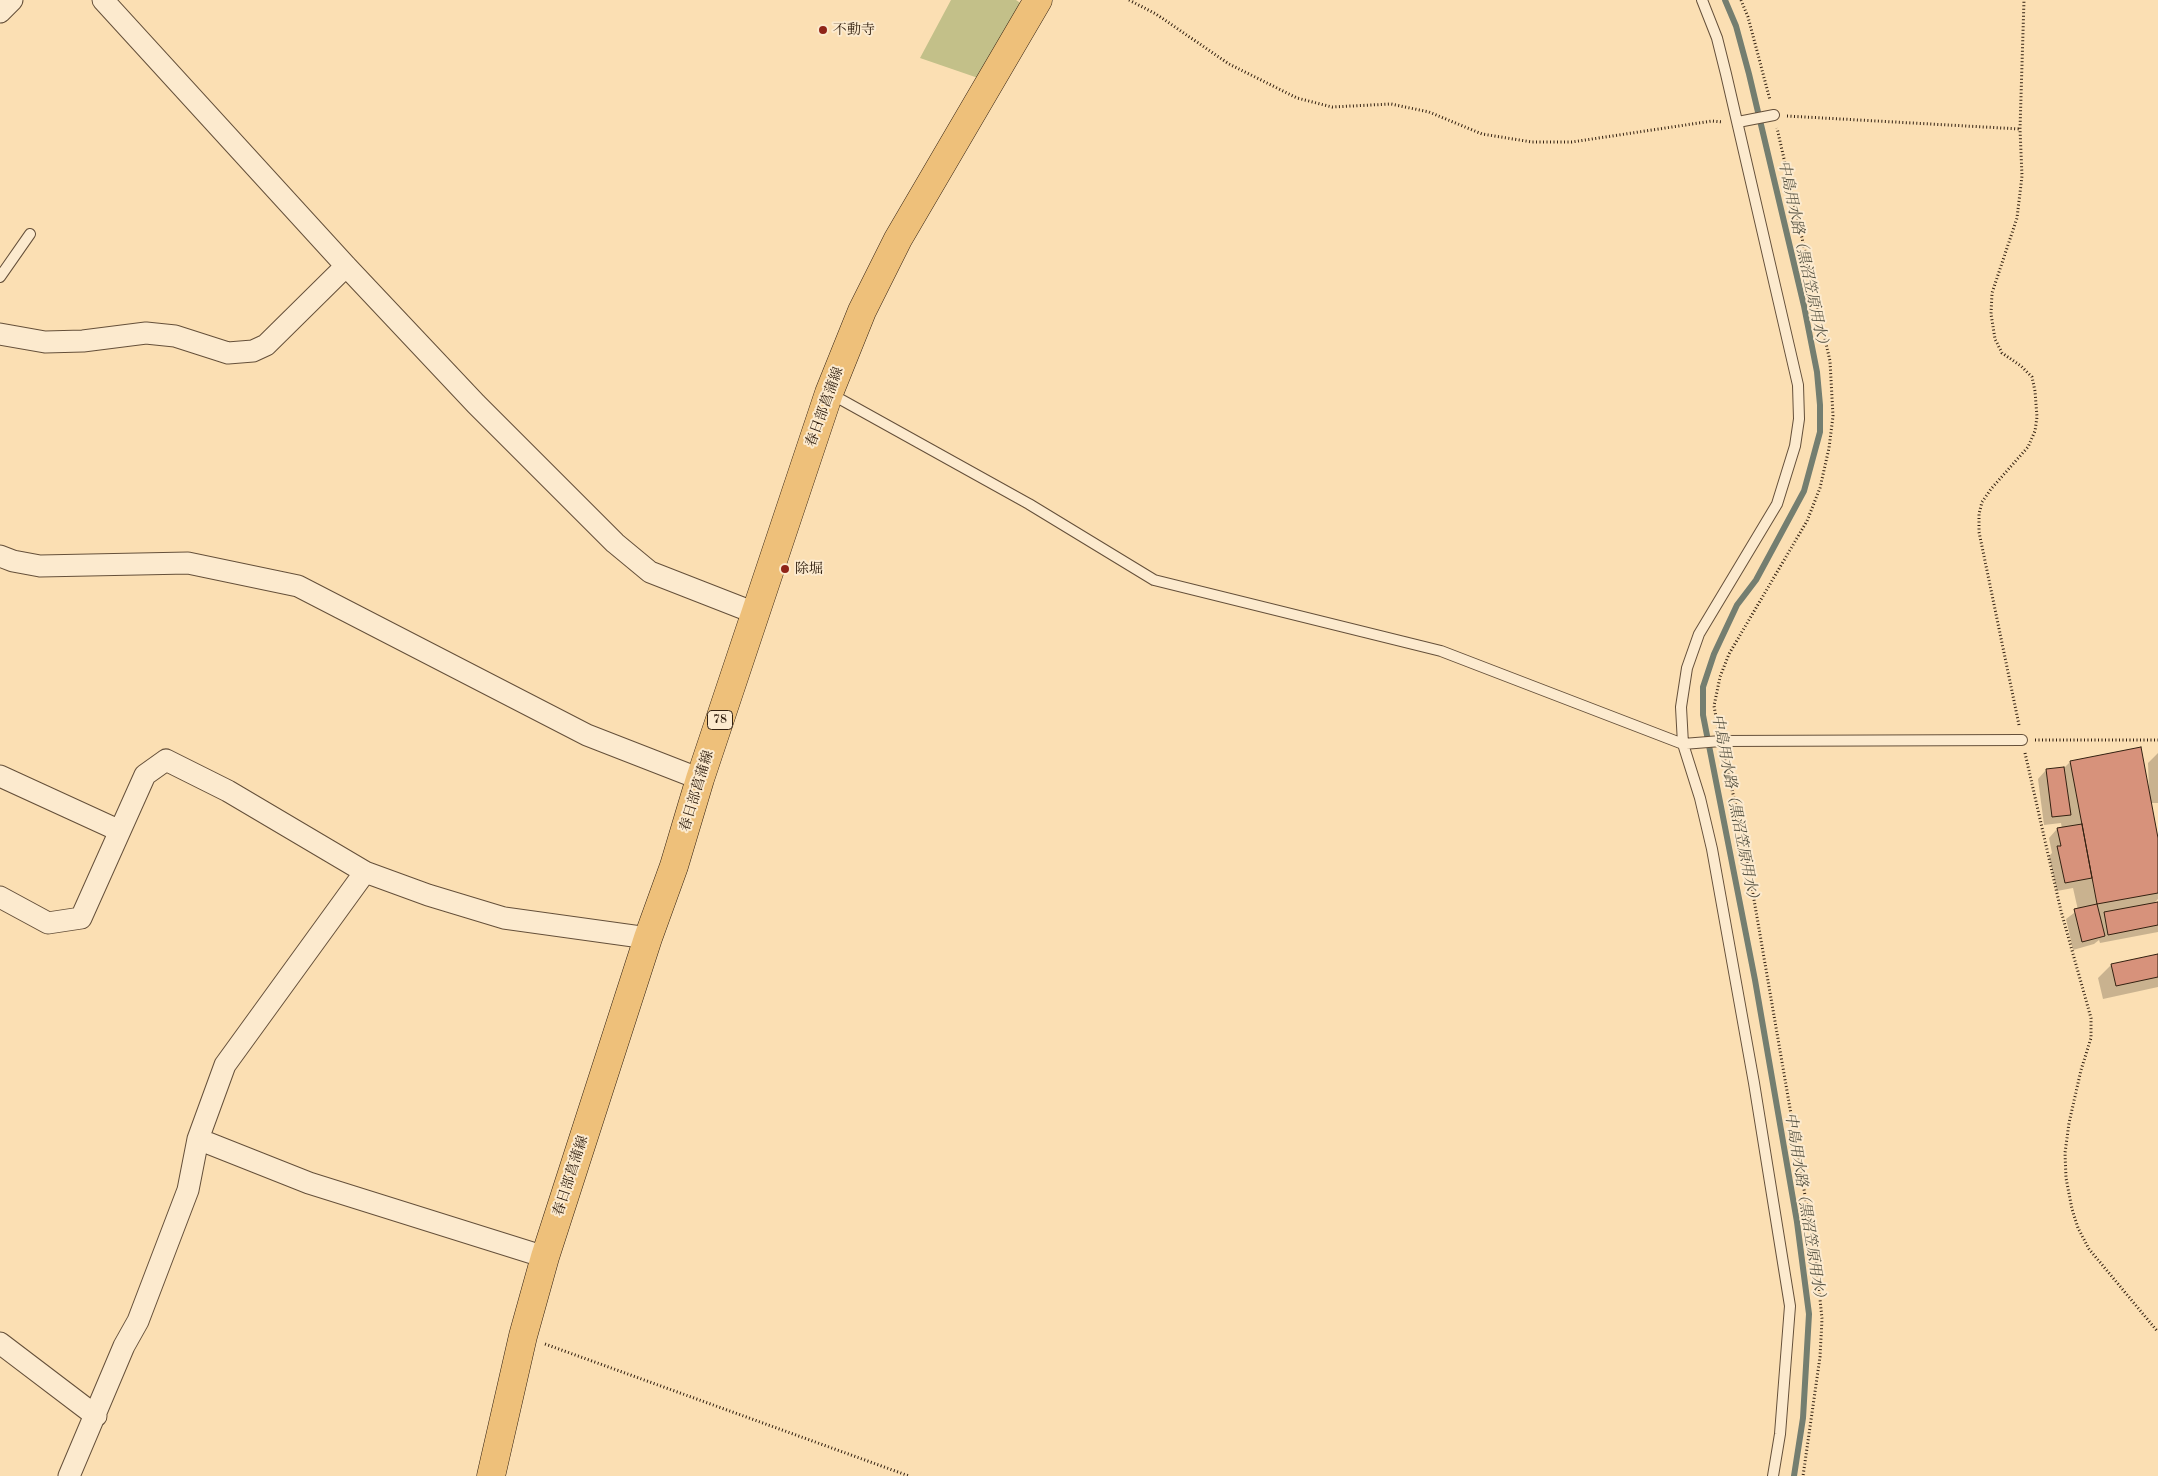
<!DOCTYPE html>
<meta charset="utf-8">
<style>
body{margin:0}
canvas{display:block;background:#fbdfb3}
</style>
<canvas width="2158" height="1476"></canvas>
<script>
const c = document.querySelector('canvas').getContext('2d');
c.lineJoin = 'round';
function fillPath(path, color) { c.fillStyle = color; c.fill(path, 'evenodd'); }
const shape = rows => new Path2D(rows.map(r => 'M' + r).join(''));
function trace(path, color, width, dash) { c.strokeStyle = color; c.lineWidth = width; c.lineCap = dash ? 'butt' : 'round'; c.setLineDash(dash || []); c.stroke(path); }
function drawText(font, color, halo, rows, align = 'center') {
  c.font = font + ' "Old Standard TT","Noto Serif JP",serif'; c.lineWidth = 4; c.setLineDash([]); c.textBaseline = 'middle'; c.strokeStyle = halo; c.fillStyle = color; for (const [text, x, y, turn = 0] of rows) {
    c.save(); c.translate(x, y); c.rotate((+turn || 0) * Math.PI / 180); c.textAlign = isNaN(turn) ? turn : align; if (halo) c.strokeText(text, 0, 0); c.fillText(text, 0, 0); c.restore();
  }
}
fillPath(shape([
 [951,0,1016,0,1025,6,981,79,920,58]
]), '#c3c089');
fillPath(shape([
 [2158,753,2158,803,2150,803,2158,844,2158,899,2153,904,2158,903,2158,932,2100,943,2099,940,2094,944,2073,950,2066,919,2078,910,2073,888,2057,891,2049,856,2052,853,2049,838,2057,829,2062,829,2061,823,2044,825,2038,779,2046,770,2064,768,2070,762,2149,791,2148,763],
 [2158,955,2158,987,2103,999,2098,978,2111,965]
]), '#0003');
trace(shape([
 [1725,0,1736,26,1749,74,1804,306,1817,372,1820,405,1820,432,1804,491,1756,580,1737,605,1714,654,1703,687,1703,715,1755,980,1797,1222,1809,1314,1803,1418,1794,1476]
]), '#747e70', 6);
const building = shape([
 [2141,747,2158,838,2158,893,2097,904,2070,761,2141,747],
 [2064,767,2071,815,2052,817,2046,769,2064,767],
 [2082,824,2092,878,2065,883,2057,846,2061,846,2057,828,2082,824],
 [2158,902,2158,925,2108,935,2104,912,2158,902],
 [2097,904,2105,936,2082,942,2074,909,2097,904],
 [2158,954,2158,977,2116,986,2111,964,2158,954]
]);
fillPath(building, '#d7927b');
trace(building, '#332111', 1);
const lane = shape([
 [1702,0,1717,38,1726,74,1798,385,1799,419,1795,446,1777,504,1699,634,1687,668,1681,707,1683,744,1700,798,1712,849,1754,1083,1790,1306,1780,1434,1773,1476],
 [1738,122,1774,115],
 [0,277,30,234],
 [831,394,1029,504,1154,580,1441,651,1683,744,1721,741,2022,740]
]);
const street = shape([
 [103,0,346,266,476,404,615,543,650,572,755,613],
 [0,12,12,0],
 [0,334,45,342,83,341,146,333,175,336,228,353,253,351,266,345,346,266],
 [0,556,13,561,40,566,188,563,298,586,587,735,700,779],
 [0,776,120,831],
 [0,897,48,923,81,918,145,775,166,760,228,791,365,872],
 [198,1139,309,1183,545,1257],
 [0,1343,96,1416],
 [69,1476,124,1346,138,1321,188,1190,198,1139,225,1065,365,872,428,895,504,918,648,938]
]);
const primary = shape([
 [491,1476,523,1336,545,1257,648,938,674,866,700,779,829,393,862,311,898,239,1038,0]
]);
trace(lane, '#65503a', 12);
trace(street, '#65503a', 23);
trace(primary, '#332111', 29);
trace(shape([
 [1129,0,1156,14,1229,64,1297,98,1332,107,1391,104,1429,112,1482,134,1532,142,1572,142,1712,121,1723,122],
 [1741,0,1748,17,1770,100],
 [1787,116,2020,129],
 [2019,725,1979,532,1979,514,1982,502,1991,489,2028,447,2035,431,2037,417,2035,391,2032,377,2021,366,2002,353,1995,339,1991,314,1992,293,2017,218,2022,176,2020,129,2024,0],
 [1718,728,1714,706,1720,677,1729,654,1807,521,1820,488,1829,448,1833,416,1830,361,1777,128],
 [2035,740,2158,740],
 [2025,753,2061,911,2091,1018,2091,1038,2081,1070,2069,1123,2065,1153,2066,1178,2072,1209,2078,1228,2089,1249,2158,1332],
 [1724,756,1743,836,1816,1259,1822,1319,1820,1357,1803,1476],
 [545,1344,909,1476]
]), '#332111', 3, [1, 2.5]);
trace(lane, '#fceace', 10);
trace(street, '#fceace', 21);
trace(primary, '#eec07a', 28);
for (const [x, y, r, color] of [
 [823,30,5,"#8f2418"],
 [785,569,5,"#8f2418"]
]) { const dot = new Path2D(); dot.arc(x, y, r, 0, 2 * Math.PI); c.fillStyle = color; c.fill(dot); trace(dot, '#fceace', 2); }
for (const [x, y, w] of [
 [720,720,25]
]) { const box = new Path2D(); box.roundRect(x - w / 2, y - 9.5, w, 19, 4); c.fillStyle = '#fceace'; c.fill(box); trace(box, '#332111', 1); }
drawText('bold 12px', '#332111', null, [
 ["78",720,720]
]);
drawText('14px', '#332111', '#fceace', [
 ["不動寺",833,30],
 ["除堀",795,569]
], 'left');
drawText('14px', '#332111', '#fceace', [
 ["春日部菖蒲線",825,407,-70],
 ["春日部菖蒲線",697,791,-73],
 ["春日部菖蒲線",571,1176,-72]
]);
drawText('italic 15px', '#535040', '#fceace', [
 ["中島用水路（黒沼笠原用水）",1803,256,78],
 ["中島用水路（黒沼笠原用水）",1735,810,79],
 ["中島用水路（黒沼笠原用水）",1805,1209,81]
]);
</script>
